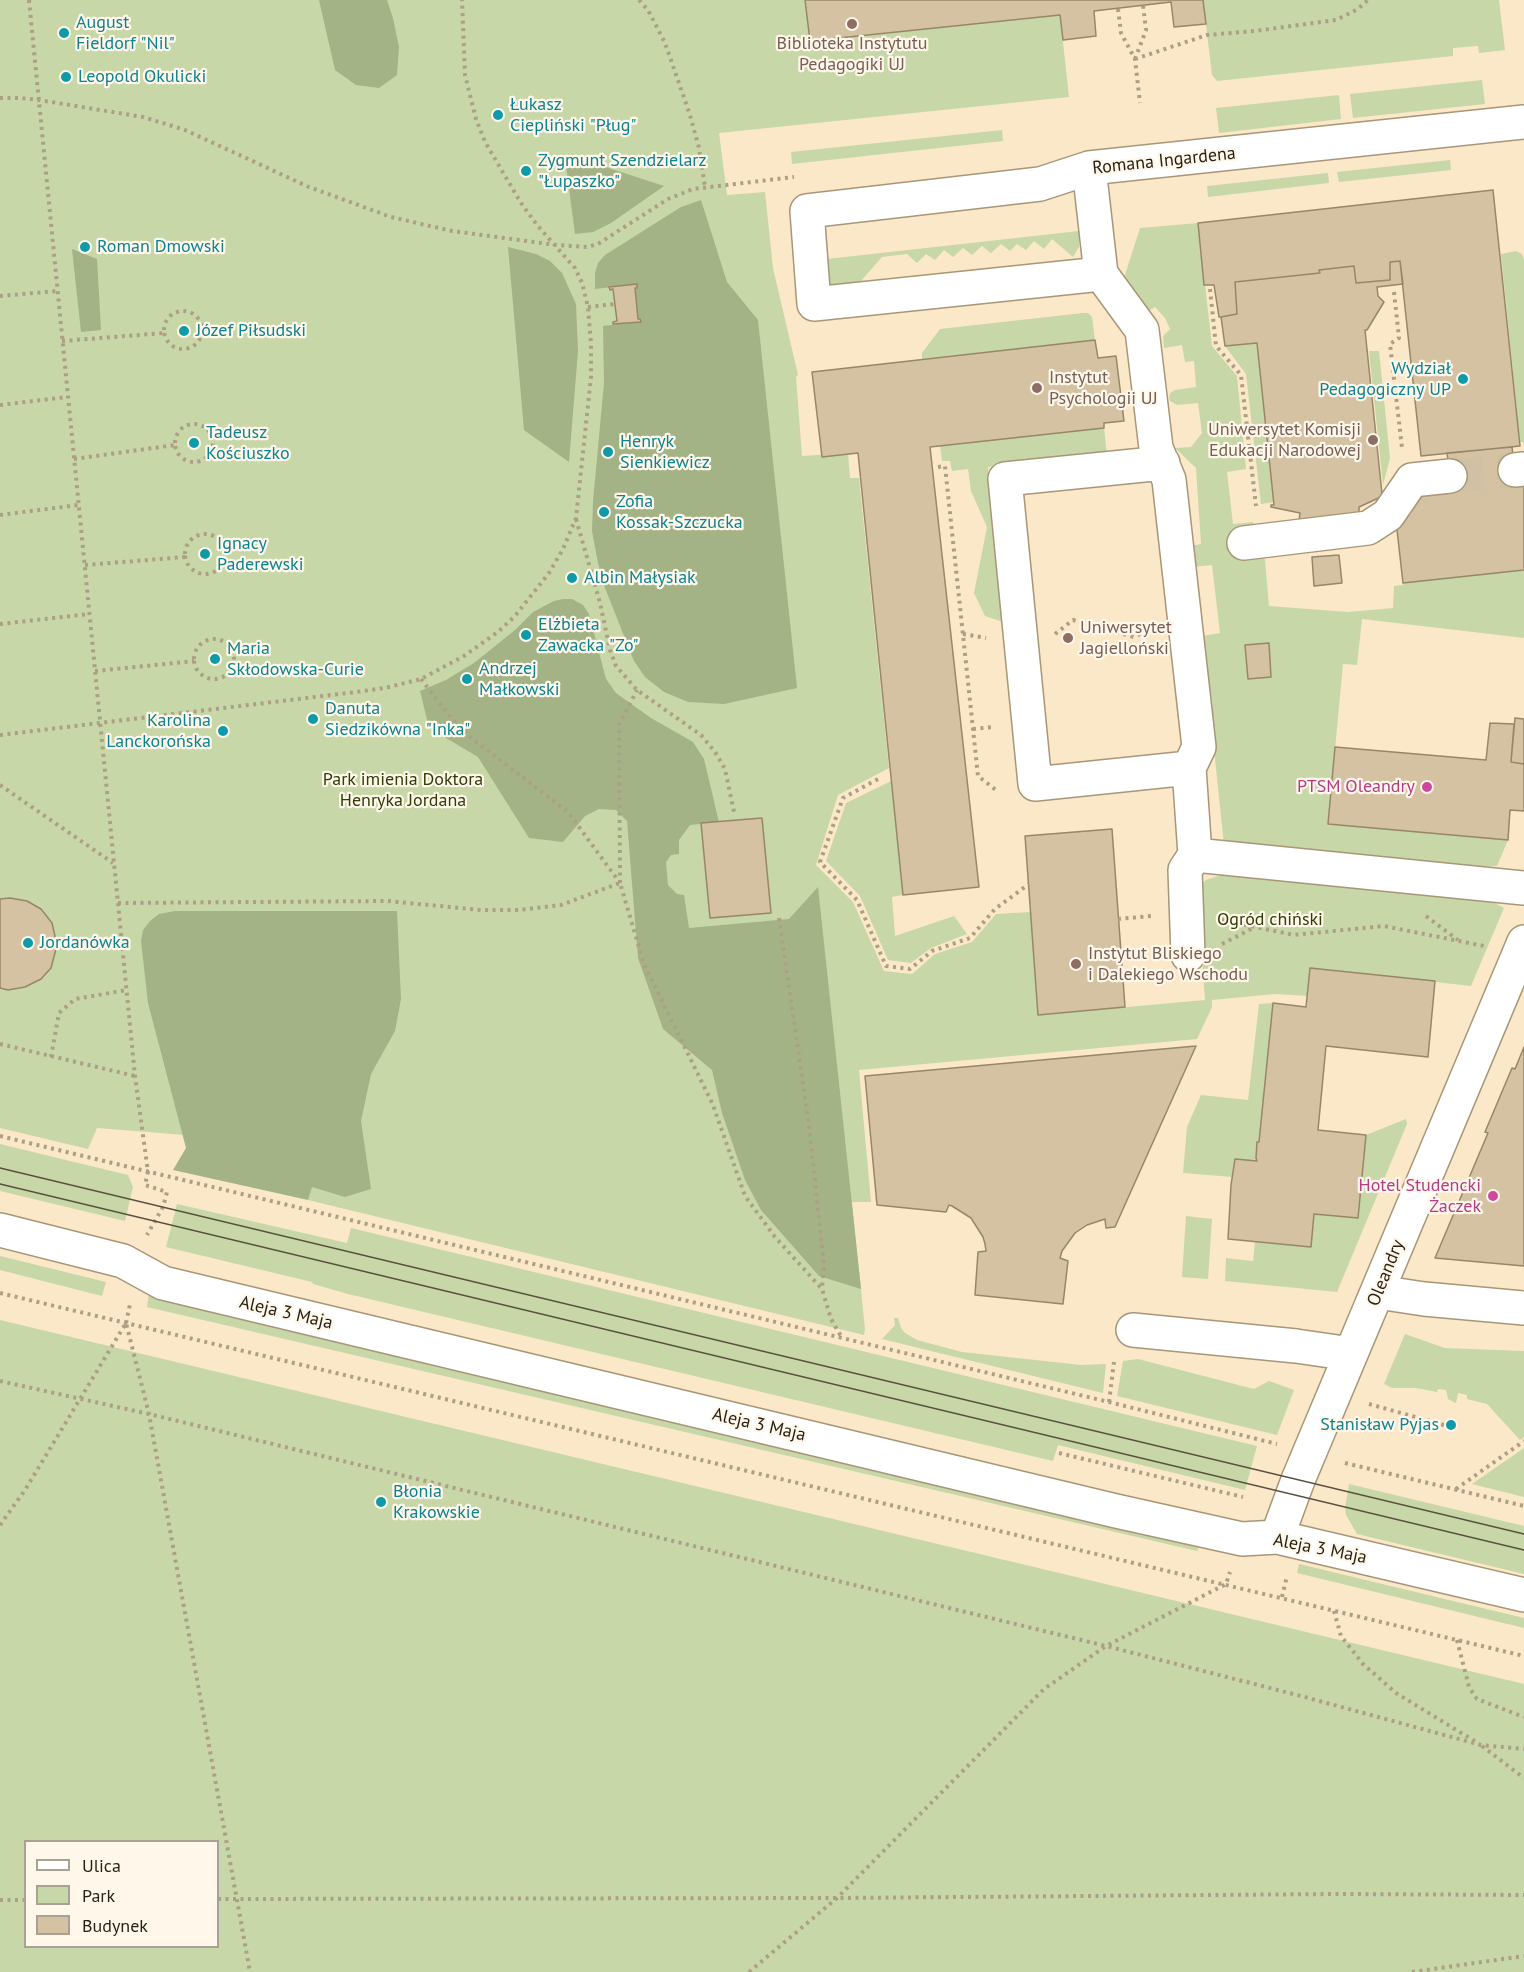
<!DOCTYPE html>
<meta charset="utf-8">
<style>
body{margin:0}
#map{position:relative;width:1524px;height:1972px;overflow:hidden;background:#fbe8c8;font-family:"PT Sans",sans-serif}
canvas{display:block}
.legend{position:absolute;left:24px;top:1840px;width:195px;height:108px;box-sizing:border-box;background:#fff7ea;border:2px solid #a8a194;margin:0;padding:8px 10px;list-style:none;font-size:18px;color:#261f13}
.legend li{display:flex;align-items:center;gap:12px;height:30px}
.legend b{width:30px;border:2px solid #a8a194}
</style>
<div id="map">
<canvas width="1524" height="1972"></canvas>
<ul class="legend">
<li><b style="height:8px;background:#fff"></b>Ulica</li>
<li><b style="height:16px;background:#c7d7a8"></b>Park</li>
<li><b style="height:16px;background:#d4c2a2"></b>Budynek</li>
</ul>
</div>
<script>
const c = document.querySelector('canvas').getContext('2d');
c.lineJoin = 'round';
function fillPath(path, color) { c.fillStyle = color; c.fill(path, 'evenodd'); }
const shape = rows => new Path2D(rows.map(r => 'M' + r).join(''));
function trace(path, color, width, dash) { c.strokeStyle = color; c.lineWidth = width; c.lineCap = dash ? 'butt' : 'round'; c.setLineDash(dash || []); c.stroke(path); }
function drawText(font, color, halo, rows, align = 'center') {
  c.font = font + ' "PT Sans",sans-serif'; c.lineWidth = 4.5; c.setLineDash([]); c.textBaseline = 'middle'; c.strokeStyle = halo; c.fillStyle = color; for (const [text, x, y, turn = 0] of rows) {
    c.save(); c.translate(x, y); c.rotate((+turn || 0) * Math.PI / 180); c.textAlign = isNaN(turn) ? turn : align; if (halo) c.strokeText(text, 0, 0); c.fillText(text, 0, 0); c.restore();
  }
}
fillPath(shape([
 [0,0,805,0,810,41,1060,15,1069,97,719,133,727,195,765,192,773,268,798,375,796,377,802,456,848,453,850,478,859,478,889,768,838,795,816,865,853,902,884,971,912,974,935,954,972,942,996,914,1031,912,1039,1015,1205,1000,1198,896,1201,884,1206,880,1227,873,1202,636,1220,633,1212,565,1193,567,1190,546,1201,544,1196,468,1175,448,1191,447,1202,433,1198,403,1177,405,1170,401,1169,397,1170,393,1175,390,1196,387,1194,361,1185,362,1182,345,1164,348,1163,336,1170,329,1165,318,1155,307,1147,312,1124,278,1140,228,1198,223,1212,346,1237,376,1246,469,1227,472,1233,524,1253,522,1254,533,1265,560,1269,606,1348,612,1393,608,1394,586,1403,585,1403,583,1524,570,1524,638,1362,619,1357,665,1343,664,1328,824,1508,840,1497,866,1466,867,1485,898,1504,908,1471,986,1311,968,1308,996,1275,994,1212,1000,1212,1007,1197,1039,859,1070,871,1202,852,1202,865,1329,864,1335,308,1200,311,1187,185,1135,97,1128,88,1149,0,1128],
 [1203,0,1499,0,1505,50,1479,53,1478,46,1453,48,1453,56,1217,81,1212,75],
 [1482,80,1485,104,1353,118,1350,94],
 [1339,95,1341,119,1219,133,1216,108],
 [1002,130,1003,141,792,164,791,152],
 [1450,160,1451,170,1339,182,1337,172],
 [1328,173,1329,183,1208,197,1207,186],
 [1079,231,1079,247,1073,257,1052,239,1044,249,1034,241,1026,250,1017,244,1010,251,1001,244,991,253,982,246,972,255,963,248,953,257,944,250,935,260,926,254,917,263,907,254,882,257,854,289,842,289,831,285,824,275,818,260],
 [1516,251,1522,254,1524,259,1524,442,1520,442,1501,254],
 [1083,313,1088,313,1092,317,1095,340,922,359,922,353,940,329],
 [1257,343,1274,502,1261,504,1246,374,1225,346],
 [1369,351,1379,351,1390,458,1383,485],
 [1104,428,1107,455,988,467,1003,622,985,616,974,593,987,527,971,491,968,469,952,471,950,461,942,461,940,445],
 [891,781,903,895,892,897,895,936,954,916,967,934,931,948,911,963,888,960,860,896,826,861,846,803],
 [1273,1003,1259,1142,1257,1142,1256,1158,1257,1161,1233,1177,1183,1173,1187,1127,1201,1095,1248,1100,1259,1004],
 [1406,1119,1407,1124,1337,1292,1225,1281,1226,1258,1253,1261,1255,1242,1311,1247,1314,1214,1358,1217,1366,1135],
 [0,1144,128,1175,133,1187,125,1221,0,1191],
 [177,1204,347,1243,351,1228,1257,1446,1245,1490,1058,1445,1053,1461,348,1294,313,1284,312,1282,166,1247],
 [1186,1216,1212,1219,1208,1279,1182,1277],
 [0,1256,106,1282,102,1296,0,1270],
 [149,1292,1202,1539,1197,1551,147,1307],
 [894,1318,898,1318,901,1328,905,1333,917,1340,962,1352,1081,1365,1106,1364,1103,1393,882,1339,895,1325],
 [0,1320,1524,1684,1524,1972,0,1972],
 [26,1842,218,1842,218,1946,26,1946],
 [1405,1334,1445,1348,1524,1351,1524,1437,1520,1440,1487,1404,1467,1399,1467,1395,1458,1393,1456,1403,1448,1399,1446,1390,1438,1389,1437,1392,1416,1388,1392,1388,1384,1384],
 [1138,1359,1254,1389,1269,1381,1294,1390,1277,1435,1117,1396,1123,1361],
 [1524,1448,1524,1497,1472,1484],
 [1349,1484,1524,1526,1524,1574,1357,1534,1346,1515,1345,1508],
 [1299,1564,1524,1618,1524,1628,1297,1573]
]), '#c7d7a8');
fillPath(shape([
 [319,0,387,0,393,18,399,47,397,75,379,88,356,85,335,70],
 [568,158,578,158,664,186,611,223,593,232,575,234,566,166],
 [701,200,727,282,758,320,797,688,724,704,688,702,664,692,645,677,634,661,605,588,598,563,592,531,593,501,604,383,603,326,641,321,640,319,638,319,635,288,637,287,637,284,595,289,595,273,598,263,605,255,681,207],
 [508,247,536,254,550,261,562,273,576,304,578,351,569,462,524,430],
 [72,249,97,259,101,330,81,332],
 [563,599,572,599,583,605,589,614,606,679,616,693,651,718,693,742,704,759,719,822,690,825,679,840,679,854,671,855,666,862,668,885,677,894,684,895,689,928,789,919,818,887,861,1289,819,1276,761,1210,745,1180,722,1113,712,1070,663,1029,638,958,627,821,616,810,599,809,585,816,563,842,529,838,478,757,429,728,420,691,446,680,474,663,515,630,533,612,554,601],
 [175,911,397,911,401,999,395,1031,371,1074,361,1121,371,1189,345,1197,312,1187,308,1200,173,1170,186,1148,148,1003,141,941,143,930,150,921,159,914]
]), '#a3b385');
const building = shape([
 [805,0,1203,0,1206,24,1174,27,1171,2,1094,11,1096,36,1063,40,1060,15,810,41,805,0],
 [1493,190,1520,446,1421,456,1400,261,1390,262,1390,280,1356,283,1354,266,1319,270,1320,273,1235,282,1237,314,1221,317,1219,317,1214,285,1204,285,1198,223,1493,190],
 [1400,261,1403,284,1377,287,1378,296,1384,302,1367,330,1365,330,1382,494,1385,495,1359,507,1359,513,1299,521,1300,513,1271,507,1271,505,1274,505,1257,343,1225,346,1221,317,1237,314,1235,282,1320,273,1319,270,1354,266,1356,283,1390,280,1390,262,1400,261],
 [637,284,637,288,635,288,638,319,640,319,641,322,613,324,613,322,617,321,613,289,610,290,609,287,637,284],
 [1095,340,1098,358,1116,356,1124,421,1104,423,1104,428,930,447,979,887,903,895,858,453,822,457,812,372,1095,340],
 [1512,447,1516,485,1524,484,1524,570,1403,583,1396,521,1414,501,1426,494,1452,492,1447,453,1512,447],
 [1339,555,1342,583,1314,586,1312,557,1339,555],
 [1269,643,1271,677,1248,679,1245,645,1269,643],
 [1515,718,1524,719,1524,764,1511,762,1515,718],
 [1490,723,1514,724,1511,762,1524,764,1524,811,1510,810,1508,840,1328,824,1335,747,1486,760,1490,723],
 [762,818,771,913,710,918,701,823,762,818],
 [1112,829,1125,1007,1038,1015,1025,836,1112,829],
 [10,898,27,901,41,909,52,923,57,945,51,968,41,979,25,987,8,990,0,988,0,899,10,898],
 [1310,968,1435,981,1428,1057,1326,1046,1318,1130,1366,1135,1358,1218,1314,1214,1311,1247,1228,1239,1231,1185,1235,1159,1257,1161,1256,1158,1257,1142,1259,1142,1273,1003,1306,1007,1310,968],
 [1196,1046,1115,1227,1106,1228,1105,1219,1087,1225,1075,1233,1062,1251,1060,1258,1068,1261,1063,1304,975,1295,978,1252,986,1251,985,1244,983,1237,971,1218,952,1206,949,1205,946,1212,877,1205,865,1076,1196,1046],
 [1524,1047,1524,1266,1435,1258,1488,1133,1485,1132,1512,1068,1515,1069,1524,1047]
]);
fillPath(building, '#d4c2a2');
trace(building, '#988668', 1.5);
trace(shape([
 [1450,476,1515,470]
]), '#d0c0a4', 33, [33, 16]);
const minor = shape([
 [1089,168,1101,274,814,304,807,211,1040,184,1089,168,1524,122],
 [1101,274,1142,330,1156,448,1169,480,1199,747,1189,768,1195,855,1185,870,1188,955],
 [1163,463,1005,479,1035,784,1189,768],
 [1515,470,1524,469],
 [1244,543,1368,528,1388,515,1412,480,1450,476],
 [1195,855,1524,888],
 [0,1230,123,1261,163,1283,1116,1511,1242,1539,1277,1537,1524,1595],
 [1378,1292,1424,1299,1524,1308],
 [1133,1330,1296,1346,1351,1354],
 [1277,1537,1298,1480,1524,942]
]);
trace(minor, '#a89678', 36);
trace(shape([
 [29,0,135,1076,148,1172,145,1185,167,1192,163,1207,147,1235],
 [639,0,648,10,665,43,690,115,699,148,705,187],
 [1118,9,1121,33,1135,59,1140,103],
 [1135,59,1207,35,1255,31,1336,20,1358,9,1368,0],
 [1135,59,1146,30,1143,5],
 [0,98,21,98,39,100,143,117,185,130,309,187,391,217,452,231,556,245,587,247,598,244,668,199,693,189,794,177],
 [1210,289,1216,346,1241,375,1256,506],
 [1394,292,1399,338,1390,344,1402,448],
 [0,296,57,291],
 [588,307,615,304],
 '164 330a19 19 0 1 1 38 0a19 19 0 1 1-38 0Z',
 [62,341,164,333],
 [0,405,67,397],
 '175 443a19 19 0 1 1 38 0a19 19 0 1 1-38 0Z',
 [74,459,175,445],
 [938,467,945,466,978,776,996,790],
 [0,515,78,505],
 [576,519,600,603,610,650,616,666,637,690,701,735,715,752,725,769,734,812],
 '185 554a20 20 0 1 1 40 0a20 20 0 1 1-40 0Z',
 [85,565,185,557],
 [0,624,89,614],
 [963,634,986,638],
 [1055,634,1073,620,1134,637,1150,629],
 '194 659a20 20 0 1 1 40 0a20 20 0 1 1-40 0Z',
 [95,671,194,661],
 [421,679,451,718,470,737,568,812,620,883],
 [973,729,993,727],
 [0,735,356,692,385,688,421,679,464,656,499,631,515,616,549,573,563,549,576,518,591,377,591,344,588,307,582,283,575,268,537,225,521,203,485,142,476,119,465,75,462,0],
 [878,779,843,798,820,862,857,900,886,966,910,969,932,951,970,938,995,909,1029,884],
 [0,785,113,863],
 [620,883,619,725,637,690],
 [118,903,388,901,481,910,519,910,561,905,620,883,644,964,713,1105,745,1196,775,1237,822,1289,831,1319,842,1338],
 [1426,916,1458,940],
 [779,918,809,1125,824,1266,822,1288],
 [1118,919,1151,916],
 [1222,920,1294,935,1384,926,1484,946],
 [1222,944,1255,927],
 [0,1044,135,1076],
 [51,1057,59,1013,75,999,127,990],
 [0,1136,1109,1402,1277,1444],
 [0,1293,1524,1656],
 [126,1323,130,1304],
 [0,1381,149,1414,1106,1646,1301,1696,1481,1745,1524,1749],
 [1109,1402,1114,1362],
 [1369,1404,1444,1425],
 [1059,1453,1243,1497],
 [1345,1463,1524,1506],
 [1456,1489,1524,1441],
 [0,1525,25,1490,126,1323,149,1414,250,1972],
 [1282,1597,1287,1576],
 [1334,1611,1341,1636,1363,1664,1396,1693,1476,1742],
 [1457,1640,1469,1687,1477,1699,1524,1717],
 [1482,1746,1524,1778],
 [218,1899,837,1898,1338,1894,1524,1895],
 [0,1900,26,1900],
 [749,1972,837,1898,1044,1689,1106,1646,1226,1584,1230,1572],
 [1412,1972,1524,1956]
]), '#ad9f86', 4, [3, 4.5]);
trace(minor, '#fff', 33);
trace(shape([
 [0,1168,1524,1534],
 [0,1184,1524,1550]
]), '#594f3e', 1.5);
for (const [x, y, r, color] of [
 [852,24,6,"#8d6e63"],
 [64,33,6,"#0f9aa8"],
 [66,77,6,"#0f9aa8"],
 [498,115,6,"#0f9aa8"],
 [526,171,6,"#0f9aa8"],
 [85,247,6,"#0f9aa8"],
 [184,331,6,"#0f9aa8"],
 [1463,379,6,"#0f9aa8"],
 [1037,388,6,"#8d6e63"],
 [1373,440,6,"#8d6e63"],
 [194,443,6,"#0f9aa8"],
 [608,452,6,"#0f9aa8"],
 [604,512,6,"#0f9aa8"],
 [205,554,6,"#0f9aa8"],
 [572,578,6,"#0f9aa8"],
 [526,635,6,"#0f9aa8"],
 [1068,638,6,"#8d6e63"],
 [215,659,6,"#0f9aa8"],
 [467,679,6,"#0f9aa8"],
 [313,719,6,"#0f9aa8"],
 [223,731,6,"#0f9aa8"],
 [1427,787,6,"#d1479c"],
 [28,943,6,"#0f9aa8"],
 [1076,964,6,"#8d6e63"],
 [1493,1196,6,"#d1479c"],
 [1451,1425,6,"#0f9aa8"],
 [381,1502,6,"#0f9aa8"]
]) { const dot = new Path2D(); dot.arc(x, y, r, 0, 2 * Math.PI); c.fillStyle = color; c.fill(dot); trace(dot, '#fff7ea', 2); }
drawText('18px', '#0d838f', '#fff7ea', [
 ["August",76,23],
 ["Fieldorf \"Nil\"",76,44],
 ["Leopold Okulicki",78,77],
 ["Łukasz",510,105],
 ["Ciepliński \"Pług\"",510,126],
 ["Zygmunt Szendzielarz",538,161],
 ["\"Łupaszko\"",538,182],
 ["Roman Dmowski",97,247],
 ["Józef Piłsudski",196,331],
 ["Wydział",1451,369,"right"],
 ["Pedagogiczny UP",1451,390,"right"],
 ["Tadeusz",206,433],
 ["Kościuszko",206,454],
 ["Henryk",620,442],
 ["Sienkiewicz",620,463],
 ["Zofia",616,502],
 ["Kossak-Szczucka",616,523],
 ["Ignacy",217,544],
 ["Paderewski",217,565],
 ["Albin Małysiak",584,578],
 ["Elżbieta",538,625],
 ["Zawacka \"Zo\"",538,646],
 ["Maria",227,649],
 ["Skłodowska-Curie",227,670],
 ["Andrzej",479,669],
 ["Małkowski",479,690],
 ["Danuta",325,709],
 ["Siedzikówna \"Inka\"",325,730],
 ["Karolina",211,721,"right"],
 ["Lanckorońska",211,742,"right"],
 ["Jordanówka",40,943],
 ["Stanisław Pyjas",1439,1425,"right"],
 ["Błonia",393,1492],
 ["Krakowskie",393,1513]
], 'left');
drawText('18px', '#785e54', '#fff7ea', [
 ["Biblioteka Instytutu",852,44,"center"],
 ["Pedagogiki UJ",852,65,"center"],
 ["Instytut",1049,378],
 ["Psychologii UJ",1049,399],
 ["Uniwersytet Komisji",1361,430,"right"],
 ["Edukacji Narodowej",1361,451,"right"],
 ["Uniwersytet",1080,628],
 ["Jagielloński",1080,649],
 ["Instytut Bliskiego",1088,954],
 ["i Dalekiego Wschodu",1088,975]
], 'left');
drawText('18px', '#261f13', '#fff7ea', [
 ["Romana Ingardena",1164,161,-6],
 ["Oleandry",1386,1273,-68],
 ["Aleja 3 Maja",286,1313,13],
 ["Aleja 3 Maja",759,1425,13],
 ["Aleja 3 Maja",1320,1549,11]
]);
drawText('18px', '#2f3d07', '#fff7ea', [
 ["Park imienia Doktora",403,780],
 ["Henryka Jordana",403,801],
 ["Ogród chiński",1270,920]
]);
drawText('18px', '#b23c85', '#fff7ea', [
 ["PTSM Oleandry",1415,787],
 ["Hotel Studencki",1481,1186],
 ["Żaczek",1481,1207]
], 'right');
</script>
